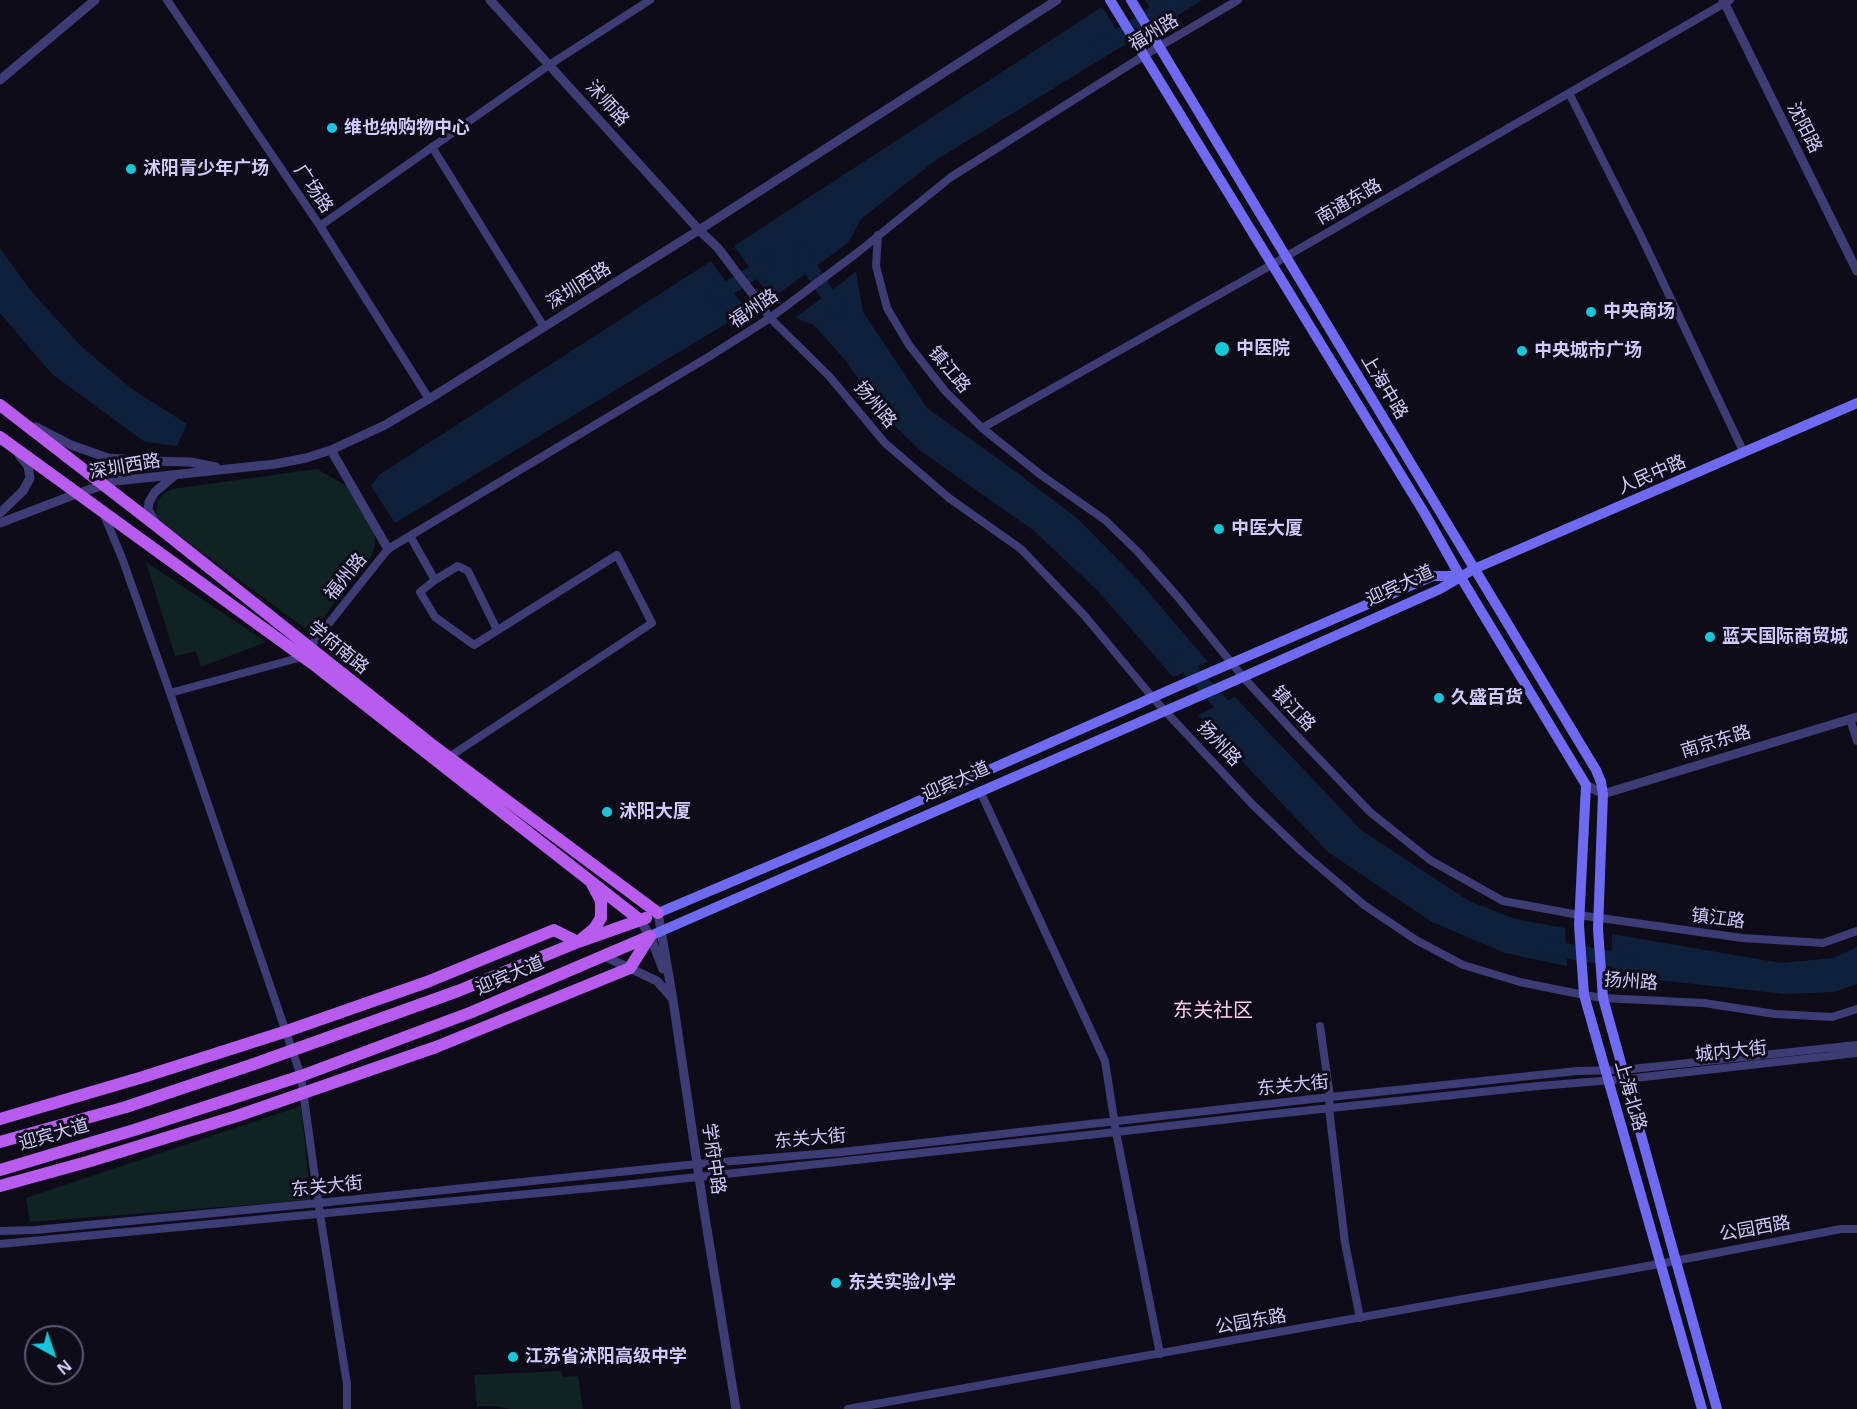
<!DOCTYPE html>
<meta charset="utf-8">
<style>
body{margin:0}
#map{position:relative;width:1857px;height:1409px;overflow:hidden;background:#0f0c1a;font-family:"Noto Sans",sans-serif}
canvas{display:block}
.north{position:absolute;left:24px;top:1325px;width:60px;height:60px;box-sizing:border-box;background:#0f0c1a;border:2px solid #5c5874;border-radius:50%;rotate:140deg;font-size:16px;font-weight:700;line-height:24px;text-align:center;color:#d0cafa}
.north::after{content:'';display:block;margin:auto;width:21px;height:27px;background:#15c7db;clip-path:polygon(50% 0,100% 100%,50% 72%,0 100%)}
</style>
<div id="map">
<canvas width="1857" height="1409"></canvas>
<div class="north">N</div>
</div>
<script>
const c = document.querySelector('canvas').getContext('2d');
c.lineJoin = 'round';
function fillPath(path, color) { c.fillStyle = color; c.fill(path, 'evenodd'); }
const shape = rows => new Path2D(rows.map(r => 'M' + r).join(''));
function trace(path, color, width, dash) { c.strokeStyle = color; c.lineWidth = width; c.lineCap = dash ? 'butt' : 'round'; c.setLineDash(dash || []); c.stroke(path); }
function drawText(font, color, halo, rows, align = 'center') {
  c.font = font + ' "Noto Sans","Noto Sans SC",sans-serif'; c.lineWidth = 6; c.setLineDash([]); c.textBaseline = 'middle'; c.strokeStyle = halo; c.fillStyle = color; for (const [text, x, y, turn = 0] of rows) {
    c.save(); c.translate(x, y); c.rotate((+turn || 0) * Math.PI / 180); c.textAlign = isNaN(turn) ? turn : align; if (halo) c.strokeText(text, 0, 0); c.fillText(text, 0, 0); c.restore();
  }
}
fillPath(shape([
 [317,469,345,485,352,492,375,530,375,546,371,557,311,633,161,522,156,512,158,501,163,494,172,489],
 [146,562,266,642,201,667,196,651,175,656],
 [301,1106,311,1200,30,1222,26,1198],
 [561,1371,563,1377,578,1376,583,1409,510,1409,495,1406,477,1406,474,1375]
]), '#102323');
fillPath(shape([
 [1145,0,1202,0,1161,26],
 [1102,7,1126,44,936,160,861,219,848,243,771,299,734,246],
 [0,248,31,291,82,347,132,389,187,424,177,446,145,442,52,374,0,313],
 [711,261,747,311,395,523,371,486,379,475],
 [856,272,863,312,927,408,1004,463,1077,518,1139,581,1208,662,1173,677,1097,590,1033,530,922,452,884,416,846,361,814,325,795,318],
 [1235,697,1361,830,1469,901,1515,919,1565,928,1567,966,1505,953,1432,922,1328,852,1198,715],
 [1612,934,1781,963,1833,958,1857,947,1857,984,1834,992,1785,994,1612,975]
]), '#0f203b');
trace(shape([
 [1103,46,1176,0],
 [801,254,838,311],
 [715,297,768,263],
 [1178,656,1234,718],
 [1549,948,1632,962]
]), '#0f203b', 15);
trace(shape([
 [167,0,320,226,429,399],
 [1569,93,1642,238,1744,453],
 [432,147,544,327],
 [320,226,549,65,650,0],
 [878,235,876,266,887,308,909,345,945,391,982,428,1041,475,1105,520,1138,552,1177,596,1243,677,1299,738,1370,812,1430,860,1503,901,1579,915,1742,938,1823,943,1857,931],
 [761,305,770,318,829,376,885,443,949,498,1021,549,1084,615,1153,698,1252,804,1302,852,1364,905,1416,940,1463,965,1520,982,1584,995,1603,998,1704,1003,1775,1014,1832,1017,1857,1009],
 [982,428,1273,264,1730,0],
 [104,515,122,558,170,693,301,1076,320,1214,347,1384,347,1409],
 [410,536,435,580,420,592,435,617,474,645,617,555,652,623,449,757],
 [435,580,458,566,468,571,497,630],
 [170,693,302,657,388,549,710,356,770,318,857,253,951,177,1145,55,1238,0],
 [1850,719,1857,741],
 [980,791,1105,1061,1116,1132,1160,1354],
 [1320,1026,1330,1097,1329,1108,1345,1243,1360,1318],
 [0,1231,35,1230,319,1203,697,1164,842,1152,1330,1097,1577,1071,1623,1070,1857,1045],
 [0,1244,623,1185,1116,1132,1265,1115,1538,1086,1626,1079,1857,1053],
 [848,1409,1659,1264,1841,1229,1857,1229]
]), '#3e3c75', 8);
trace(shape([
 [490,0,699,230,718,248,761,305],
 [1723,0,1857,271],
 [0,80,95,0],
 [36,427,71,445,108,458,147,461,190,462,216,467],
 [331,450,388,549],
 [0,513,23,491,30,478,28,466,19,455],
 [0,523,76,494,116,481,275,464,306,458,331,450,385,425,429,399,699,230,1057,0],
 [156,523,148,510,149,502,155,492,175,475],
 [1586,785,1603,794,1857,717],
 [658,913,673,1000,703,1204,736,1409],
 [640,920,650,936,663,969],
 [604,956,657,981,672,998]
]), '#3e3c75', 9);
trace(shape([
 [1110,0,1425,514,1460,576,1586,785,1579,925,1584,995,1702,1409],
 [1131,0,1596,770,1601,782,1603,794,1598,929,1603,998,1717,1409],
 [658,913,828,841,1174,688,1433,576,1459,576],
 [650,936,1243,677,1440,589,1474,569,1857,403]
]), '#6e6af1', 10);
trace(shape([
 [0,405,158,527,431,744,658,913],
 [0,437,317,667,640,920],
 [0,1119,143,1077,287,1031,427,982,554,930,578,942,594,929,601,918,601,901,592,884],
 [0,1142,126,1107,254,1064,458,991,578,942,646,918],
 [0,1170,134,1130,301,1076,472,1012,650,936],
 [0,1186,87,1162,237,1116,436,1047,630,968,650,936]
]), '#b85cef', 12);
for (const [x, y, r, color] of [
 [332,128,6,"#15c7db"],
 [131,169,6,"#15c7db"],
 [1591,312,6,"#15c7db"],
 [1222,349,8,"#15c7db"],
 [1522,351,6,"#15c7db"],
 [1219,529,6,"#15c7db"],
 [1710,637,6,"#15c7db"],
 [1439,698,6,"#15c7db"],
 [607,812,6,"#15c7db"],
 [836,1283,6,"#15c7db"],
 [513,1357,6,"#15c7db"]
]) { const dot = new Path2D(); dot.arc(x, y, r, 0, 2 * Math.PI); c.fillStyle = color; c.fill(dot); trace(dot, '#0f0c1a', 2); }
drawText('18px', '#d0cafa', '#0f0c1a', [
 ["福州路",1154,33,-31],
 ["沭师路",607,104,48],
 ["沈阳路",1804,128,63],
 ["广场路",313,189,56],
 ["南通东路",1349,202,-30],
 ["深圳西路",579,286,-32],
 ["福州路",754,309,-34],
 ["镇江路",949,370,50],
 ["上海中路",1384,387,59],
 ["扬州路",875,405,50],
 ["深圳西路",125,467,-10],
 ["人民中路",1652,475,-23],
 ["福州路",346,577,-51],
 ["迎宾大道",1400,586,-25],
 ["学府南路",338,648,39],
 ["镇江路",1293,709,47],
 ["南京东路",1716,742,-17],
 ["扬州路",1219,744,47],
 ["迎宾大道",956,782,-24],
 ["镇江路",1718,919,7],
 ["迎宾大道",510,976,-23],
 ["扬州路",1631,982,4],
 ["城内大街",1731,1052,-6],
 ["东关大街",1293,1086,-6],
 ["上海北路",1630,1096,74],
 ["迎宾大道",54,1135,-16],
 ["东关大街",810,1139,-5],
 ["学府中路",713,1159,82],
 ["东关大街",327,1187,-6],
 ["公园西路",1755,1229,-10],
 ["公园东路",1251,1322,-10]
]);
drawText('bold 18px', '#d0cafa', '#0f0c1a', [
 ["维也纳购物中心",344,128],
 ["沭阳青少年广场",143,169],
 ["中央商场",1603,312],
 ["中医院",1236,349],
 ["中央城市广场",1534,351],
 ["中医大厦",1231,529],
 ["蓝天国际商贸城",1722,637],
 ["久盛百货",1451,698],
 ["沭阳大厦",619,812],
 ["东关实验小学",848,1283],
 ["江苏省沭阳高级中学",525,1357]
], 'left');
drawText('20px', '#facce9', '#0f0c1a', [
 ["东关社区",1213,1011]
]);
</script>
